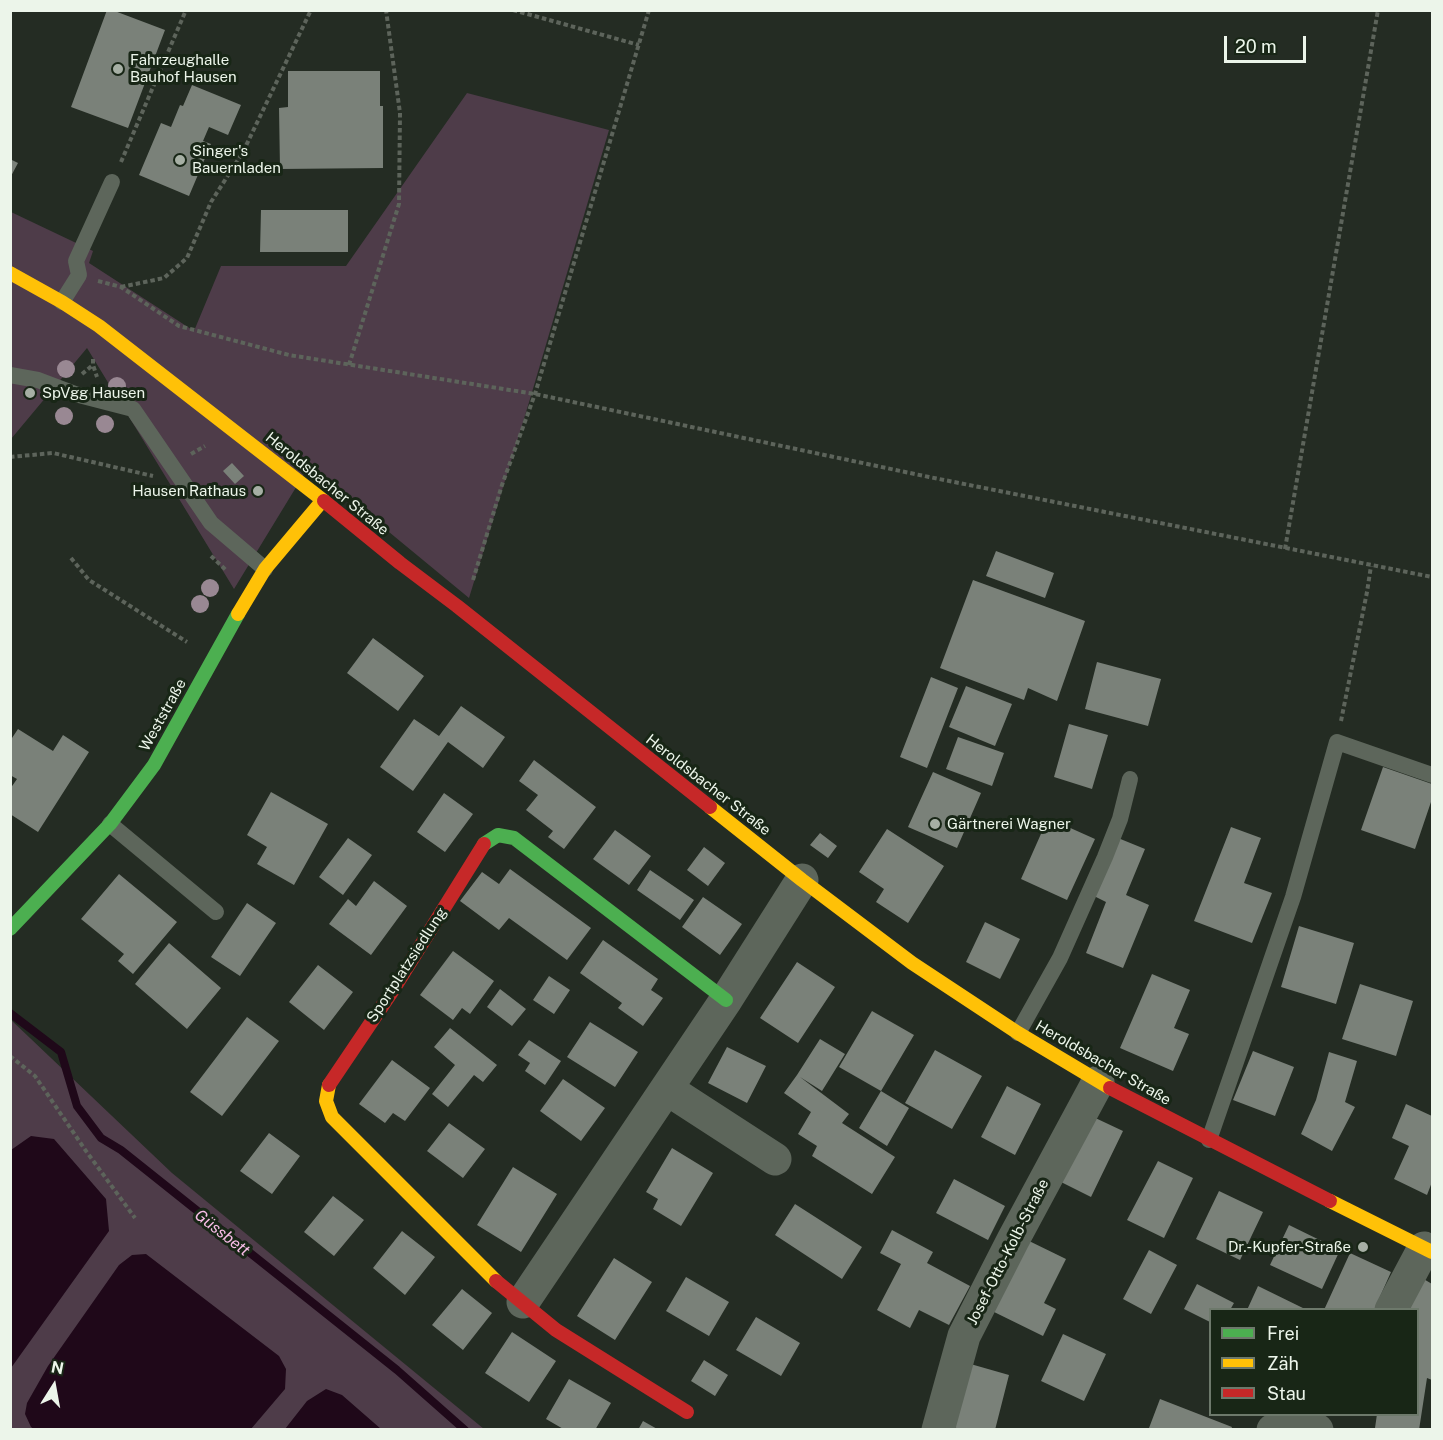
<!DOCTYPE html>
<meta charset="utf-8">
<style>
body{margin:0}
#map{position:relative;width:1443px;height:1440px;overflow:hidden;background:#242c23;font-family:"Public Sans",sans-serif}
canvas{display:block}
.frame{position:absolute;inset:0;border:12px solid #ecf5ea;pointer-events:none}
.legend{position:absolute;left:1209px;top:1308px;width:210px;height:108px;box-sizing:border-box;background:#182616;border:2px solid #6d796b;margin:0;padding:8px 10px;list-style:none;font-size:18px;color:#ecf5ea}
.legend li{display:flex;align-items:center;gap:12px;height:30px}
.legend b{width:30px;border:2px solid #6d796b}
.north{position:absolute;left:24px;top:1356px;width:60px;height:60px;-webkit-text-stroke:4px #182616;paint-order:stroke;rotate:11deg;font-size:16px;font-weight:700;line-height:24px;text-align:center;color:#ecf5ea}
.north::after{content:'';display:block;margin:auto;width:21px;height:27px;background:#ecf5ea;clip-path:polygon(50% 0,100% 100%,50% 72%,0 100%)}
.scale{position:absolute;left:1224px;top:36px;width:82px;height:27px;box-sizing:border-box;border:3px solid #ecf5ea;border-top:0;padding-left:8px;font-size:18px;line-height:21px;white-space:nowrap;color:#ecf5ea;-webkit-text-stroke:4px #182616;paint-order:stroke}
</style>
<div id="map">
<canvas width="1443" height="1440"></canvas>
<div class="frame"></div>
<ul class="legend">
<li><b style="height:8px;background:#4caf50"></b>Frei</li>
<li><b style="height:8px;background:#ffc107"></b>Zäh</li>
<li><b style="height:8px;background:#c62828"></b>Stau</li>
</ul>
<div class="north">N</div>
<div class="scale">20 m</div>
</div>
<script>
const c = document.querySelector('canvas').getContext('2d');
c.lineJoin = 'round';
function fillPath(path, color) { c.fillStyle = color; c.fill(path, 'evenodd'); }
const shape = rows => new Path2D(rows.map(r => 'M' + r).join(''));
function trace(path, color, width, dash) { c.strokeStyle = color; c.lineWidth = width; c.lineCap = dash ? 'butt' : 'round'; c.setLineDash(dash || []); c.stroke(path); }
function drawText(font, color, halo, rows, align = 'center') {
  c.font = font + ' "Public Sans",sans-serif'; c.lineWidth = 6; c.setLineDash([]); c.textBaseline = 'middle'; c.strokeStyle = halo; c.fillStyle = color; for (const [text, x, y, turn = 0] of rows) {
    c.save(); c.translate(x, y); c.rotate((+turn || 0) * Math.PI / 180); c.textAlign = isNaN(turn) ? turn : align; if (halo) c.strokeText(text, 0, 0); c.fillText(text, 0, 0); c.restore();
  }
}
fillPath(shape([
 [467,93,609,130,530,399,469,598,309,466,234,589,87,348,11,439,11,212,93,251,89,263,194,331,221,266,346,266],
 [10,1019,172,1173,484,1429,11,1429]
]), '#4e3c49');
fillPath(shape([
 [31,1136,54,1139,106,1199,109,1231,11,1368,11,1150],
 [146,1254,279,1356,286,1369,285,1389,251,1429,35,1430,31,1427,25,1414,27,1403,48,1366,119,1265,132,1255],
 [326,1389,342,1395,381,1429,285,1429,307,1401]
]), '#1f0819');
trace(shape([
 [10,1013,61,1052,77,1106,101,1138,121,1150,397,1370,465,1430]
]), '#1f0819', 8);
fillPath(shape([
 [107,10,112,10,165,30,128,128,71,107],
 [288,71,380,71,380,106,383,106,383,168,280,169,279,108,288,107],
 [192,85,241,105,228,135,209,127,203,141,211,144,189,196,139,175,161,123,171,127,180,105,183,106],
 [10,159,18,163,10,178],
 [261,210,348,210,348,252,260,252],
 [232,463,244,476,235,484,223,471],
 [996,551,1054,573,1045,598,986,576],
 [973,580,1085,621,1057,701,1028,688,1024,700,940,668],
 [373,638,424,676,398,711,347,673],
 [1097,662,1161,679,1148,726,1085,709],
 [931,677,958,688,927,768,900,757],
 [966,686,1012,704,995,746,949,727],
 [461,706,505,737,483,768,448,742,413,791,380,767,414,719,439,736],
 [1069,724,1108,735,1092,789,1054,777],
 [18,729,53,751,63,735,89,752,38,832,10,814,10,789,17,779,10,775,10,741],
 [958,737,1004,753,992,786,946,769],
 [534,760,596,807,564,849,548,837,553,831,526,810,538,795,519,781],
 [1383,767,1432,784,1432,799,1415,849,1361,830],
 [933,772,981,793,957,848,908,827],
 [271,792,328,824,294,885,257,864,267,847,247,835],
 [444,793,473,814,445,852,417,832],
 [1048,818,1095,839,1067,900,1021,879],
 [1231,827,1261,838,1244,883,1272,893,1252,943,1194,921],
 [887,829,944,866,908,923,876,902,884,889,859,872],
 [615,830,651,856,629,885,593,859],
 [820,833,837,846,828,858,810,845],
 [348,838,372,855,343,895,319,877],
 [1118,838,1145,849,1126,895,1149,905,1123,968,1086,953,1106,902,1094,896],
 [704,847,725,863,708,886,687,870],
 [510,869,591,928,567,960,509,918,499,930,460,901,482,872,499,884],
 [650,870,694,900,680,920,637,890],
 [119,874,177,922,133,974,118,961,124,954,81,919],
 [374,881,407,906,371,955,329,924,348,899,356,906],
 [703,897,742,924,720,955,682,927],
 [247,903,276,923,240,976,211,957],
 [985,922,1020,939,1000,979,966,962],
 [1299,926,1354,943,1336,1004,1281,987],
 [603,940,658,979,651,990,663,998,643,1026,618,1008,622,1003,580,973],
 [169,943,221,988,187,1029,135,984],
 [453,951,494,981,470,1014,462,1008,453,1020,420,995],
 [797,962,835,987,798,1043,760,1018],
 [318,965,353,992,324,1030,289,1002],
 [1152,974,1190,990,1174,1028,1189,1034,1173,1071,1120,1048],
 [549,976,570,990,554,1014,533,1000],
 [1360,984,1413,1001,1396,1056,1342,1039],
 [500,989,526,1009,512,1026,487,1007],
 [872,1011,914,1035,881,1091,839,1067],
 [247,1017,279,1041,222,1116,190,1092],
 [590,1022,638,1052,615,1087,567,1057],
 [450,1028,497,1065,483,1082,474,1075,448,1107,432,1094,455,1065,434,1047],
 [820,1039,845,1054,822,1091,800,1077,849,1114,842,1123,895,1157,872,1194,812,1156,817,1146,798,1134,811,1112,784,1093,797,1075],
 [529,1040,561,1061,545,1085,525,1071,530,1063,518,1055],
 [727,1047,766,1066,747,1103,708,1083],
 [935,1050,982,1076,952,1129,905,1103],
 [1253,1051,1294,1067,1275,1116,1233,1100],
 [1329,1052,1357,1061,1345,1102,1355,1107,1332,1151,1301,1134,1316,1100],
 [392,1060,430,1088,405,1121,393,1113,385,1123,359,1104],
 [563,1079,605,1108,581,1141,540,1111],
 [1007,1086,1041,1104,1015,1155,981,1137],
 [881,1091,909,1108,887,1146,859,1128],
 [1406,1104,1432,1116,1432,1182,1427,1195,1394,1179,1409,1146,1392,1138],
 [1089,1115,1123,1131,1091,1197,1057,1180],
 [449,1123,485,1149,463,1178,427,1151],
 [269,1133,300,1156,272,1194,240,1171],
 [672,1148,713,1173,681,1226,653,1209,658,1199,646,1192],
 [1158,1161,1193,1178,1164,1238,1127,1220],
 [513,1167,557,1194,521,1252,477,1225],
 [954,1179,1005,1206,988,1240,936,1213],
 [1219,1191,1263,1212,1240,1260,1196,1239],
 [333,1196,364,1220,334,1256,304,1232],
 [795,1204,862,1247,842,1279,775,1235],
 [1289,1225,1340,1250,1322,1289,1270,1265],
 [892,1230,933,1252,927,1263,970,1286,949,1325,919,1310,910,1328,877,1310,901,1264,880,1253],
 [402,1231,435,1257,405,1295,373,1268],
 [1025,1239,1066,1259,1044,1303,1056,1309,1043,1336,990,1310],
 [1149,1250,1177,1265,1151,1314,1123,1299],
 [1350,1253,1391,1272,1374,1310,1324,1310],
 [614,1258,652,1282,615,1340,577,1316],
 [686,1277,729,1302,709,1336,666,1311],
 [1422,1278,1432,1284,1432,1380,1427,1378,1419,1430,1375,1428,1377,1414,1418,1414,1418,1310,1404,1310],
 [1197,1284,1234,1303,1230,1310,1210,1310,1210,1322,1184,1309],
 [1258,1286,1307,1310,1247,1310],
 [462,1289,492,1313,463,1350,432,1325],
 [756,1317,800,1343,781,1376,736,1350],
 [512,1332,556,1361,529,1402,485,1373],
 [1063,1334,1106,1354,1084,1401,1041,1381],
 [704,1360,728,1375,715,1396,691,1381],
 [967,1363,1009,1375,995,1430,963,1430,950,1426],
 [569,1379,611,1403,595,1430,565,1430,546,1419],
 [1160,1399,1232,1427,1231,1430,1153,1430,1149,1428],
 [643,1421,659,1430,638,1430]
]), '#7a8179');
trace(shape([
 [513,10,639,45],
 [121,162,186,10],
 [98,281,121,287,179,326,289,355,535,394,929,477,1432,577],
 [121,287,164,278,187,258,211,202,243,152,311,10],
 [93,359,93,365,97,377],
 [349,365,399,204,400,113,386,10],
 [82,374,93,365],
 [191,454,205,446],
 [10,457,53,453,153,476],
 [1285,549,1378,10],
 [211,556,227,571],
 [71,558,89,580,187,642],
 [473,580,502,485,535,394,649,10],
 [1341,721,1367,592,1371,566],
 [10,1056,35,1076,86,1151,135,1218]
]), '#5d645b', 4, [4.5, 3]);
trace(shape([
 [62,302,79,275,76,261,112,182],
 [10,375,38,380,75,394,133,409,211,523,265,569],
 [110,824,216,912],
 [1018,1033,1060,958,1105,857,1120,819,1130,779],
 [1209,1140,1293,897,1337,742,1432,775]
]), '#5d665b', 16);
trace(shape([
 [667,1089,775,1159],
 [523,1302,726,1000,802,880],
 [1391,1310,1424,1248],
 [938,1430,964,1336,1013,1240,1098,1082],
 [1273,1430,1292,1420,1317,1430]
]), '#5d665b', 33);
trace(shape([
 [484,844,498,835,514,838,726,1000],
 [10,929,110,824,154,765,238,614]
]), '#4caf50', 14);
trace(shape([
 [10,273,62,302,99,326,324,501],
 [238,614,265,569,323,500],
 [710,807,802,880,912,963,1018,1033,1110,1088],
 [329,1085,326,1101,332,1117,496,1281],
 [1330,1201,1432,1252]
]), '#ffc107', 14);
trace(shape([
 [324,501,400,563,457,606,710,807],
 [329,1085,393,990,484,844],
 [1110,1088,1330,1201],
 [496,1281,556,1330,687,1412]
]), '#c62828', 14);
c.fillStyle = '#998893';
for (const [x, y] of [
 [66,369],
 [117,386],
 [64,416],
 [105,424],
 [210,588],
 [200,604]
]) { c.beginPath(); c.arc(x, y, 9, 0, 2 * Math.PI); c.fill(); }
for (const [x, y, r, color] of [
 [118,69,6,"#a6afa4"],
 [180,160,6,"#a6afa4"],
 [30,393,6,"#a6afa4"],
 [258,491,6,"#a6afa4"],
 [935,824,6,"#a6afa4"],
 [1363,1247,6,"#a6afa4"]
]) { const dot = new Path2D(); dot.arc(x, y, r, 0, 2 * Math.PI); c.fillStyle = color; c.fill(dot); trace(dot, '#182616', 2); }
drawText('15px', '#ecf5ea', '#182616', [
 ["Fahrzeughalle",130,60],
 ["Bauhof Hausen",130,77],
 ["Singer's",192,151],
 ["Bauernladen",192,168],
 ["SpVgg Hausen",42,393],
 ["Hausen Rathaus",246,491,"right"],
 ["Gärtnerei Wagner",947,824],
 ["Dr.-Kupfer-Straße",1351,1247,"right"]
], 'left');
drawText('15px', '#ecf5ea', '#182616', [
 ["Heroldsbacher Straße",327,484,39],
 ["Weststraße",163,715,-61],
 ["Heroldsbacher Straße",708,785,38],
 ["Sportplatzsiedlung",407,965,-57],
 ["Heroldsbacher Straße",1103,1063,30],
 ["Josef-Otto-Kolb-Straße",1008,1252,-63]
]);
drawText('italic 16px', '#f7bce6', '#182616', [
 ["Güssbett",222,1233,38]
]);
</script>
